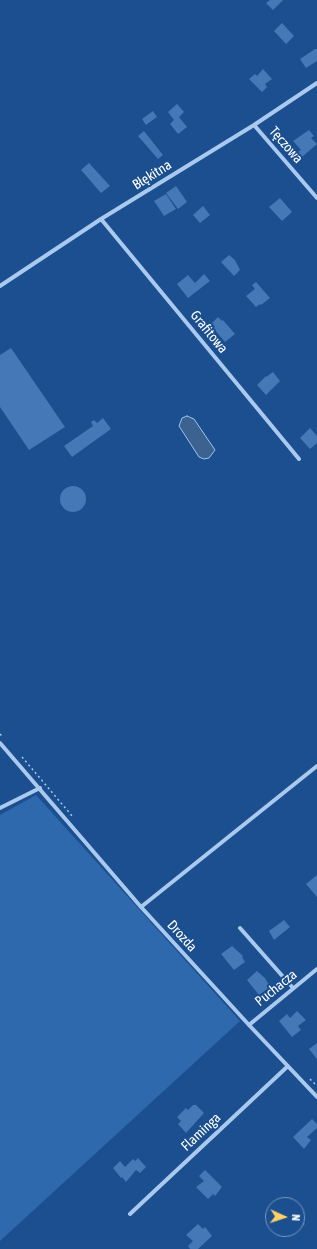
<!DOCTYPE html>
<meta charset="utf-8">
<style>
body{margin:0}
#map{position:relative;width:317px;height:1249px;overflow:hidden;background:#1b4f8f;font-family:"Asap Condensed",sans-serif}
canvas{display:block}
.north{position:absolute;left:265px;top:1197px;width:40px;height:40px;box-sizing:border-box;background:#1b4f8f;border:1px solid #7695bc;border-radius:50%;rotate:93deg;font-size:11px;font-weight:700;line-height:16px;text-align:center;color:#fff}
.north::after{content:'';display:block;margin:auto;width:14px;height:18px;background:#ffd166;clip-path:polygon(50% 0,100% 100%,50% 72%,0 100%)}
</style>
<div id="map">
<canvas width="317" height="1249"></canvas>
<div class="north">N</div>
</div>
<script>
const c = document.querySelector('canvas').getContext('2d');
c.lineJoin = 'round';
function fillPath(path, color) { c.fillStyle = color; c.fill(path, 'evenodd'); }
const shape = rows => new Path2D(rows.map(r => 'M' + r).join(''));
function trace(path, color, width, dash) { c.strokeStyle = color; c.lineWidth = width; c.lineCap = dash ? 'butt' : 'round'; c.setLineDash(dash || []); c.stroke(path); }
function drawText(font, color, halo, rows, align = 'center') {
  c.font = font + ' "Asap Condensed",sans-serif'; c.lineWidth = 4; c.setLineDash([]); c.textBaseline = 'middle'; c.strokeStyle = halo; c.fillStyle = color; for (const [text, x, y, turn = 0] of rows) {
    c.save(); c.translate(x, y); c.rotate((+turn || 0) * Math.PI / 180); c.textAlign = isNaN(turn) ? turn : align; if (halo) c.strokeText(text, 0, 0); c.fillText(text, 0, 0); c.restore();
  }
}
fillPath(shape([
 [36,795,240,1021,0,1241,0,815]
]), '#2e69ad');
const water = shape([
 [187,416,194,419,215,450,209,458,204,459,199,457,179,426,182,418,187,416]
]);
fillPath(water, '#3c6290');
trace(water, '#9cc4f0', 1);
fillPath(shape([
 [270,0,283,0,273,10,266,3],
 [282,23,294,36,286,44,274,31],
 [315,49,317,49,317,61,306,68,300,59],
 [263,69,272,79,265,84,267,87,262,92,249,79,255,74,257,76],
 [177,104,184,112,179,117,187,127,178,134,170,124,174,120,168,112],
 [153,111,157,117,146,125,142,119],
 [309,130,314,136,311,138,317,144,302,157,298,152,301,150,293,141],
 [144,131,163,155,158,159,138,136],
 [89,163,110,186,101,193,81,170],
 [176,186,187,202,178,209,166,193],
 [166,194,176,209,164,216,154,201],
 [280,198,292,212,282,221,269,207],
 [203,206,210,215,200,223,193,215],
 [229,255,235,260,240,270,234,276,221,262],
 [204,274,210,281,188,298,177,284,188,275,195,283],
 [256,282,270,298,261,305,260,304,256,307,246,296,255,289,252,285],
 [218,317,222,321,223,320,235,334,225,342,213,328,215,327,212,323],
 [11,348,65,427,29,450,0,407,0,355],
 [273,372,280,381,266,395,257,385,266,376,266,377],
 [103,418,111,429,72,457,64,446,93,426,91,422,94,420,97,423],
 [310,428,317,436,317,443,310,449,300,438],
 '60 499a13 13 0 1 1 26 0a13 13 0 1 1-26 0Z',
 [317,875,317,897,306,884],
 [284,920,290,927,274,940,269,931],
 [232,946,243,956,242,957,245,962,234,970,221,954],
 [257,971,265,978,270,987,259,995,247,980],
 [297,1011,306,1020,298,1026,301,1030,292,1037,279,1021,287,1014,290,1018],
 [317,1043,317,1059,309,1049],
 [193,1105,196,1105,204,1113,186,1133,178,1124,181,1121,177,1117,186,1108,188,1110],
 [312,1119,317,1124,317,1128,307,1137,311,1140,304,1149,293,1137],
 [138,1158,146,1167,140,1173,136,1170,126,1182,122,1177,121,1178,113,1168,120,1161,125,1167,133,1159,135,1161],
 [205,1170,222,1187,215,1196,213,1194,208,1199,196,1187,204,1181,199,1176],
 [297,1215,305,1224,301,1227,297,1226],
 [198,1224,203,1229,205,1227,212,1236,198,1249,190,1249,188,1246,193,1241,186,1235]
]), '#4478b7');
trace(shape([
 [0,734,3,737],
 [22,757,73,817],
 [310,1079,317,1086]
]), '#a9c9ee', 1.5, [2, 3]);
trace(shape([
 [254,125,317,198],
 [101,219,299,459],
 [0,286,101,219,254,125,317,83],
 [0,743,141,907,249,1025,317,1097],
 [0,808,40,788],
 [141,907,317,766],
 [240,928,293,988],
 [249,1025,317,969],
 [130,1214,288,1066]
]), '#a9c9ee', 4);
drawText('14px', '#fff', '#1b4f8f', [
 ["Tęczowa",286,145,49],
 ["Błękitna",152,175,-32],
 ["Grafitowa",209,332,51],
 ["Drozda",182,936,48],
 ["Puchacza",276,988,-39],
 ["Flaminga",201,1132,-43]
]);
</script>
